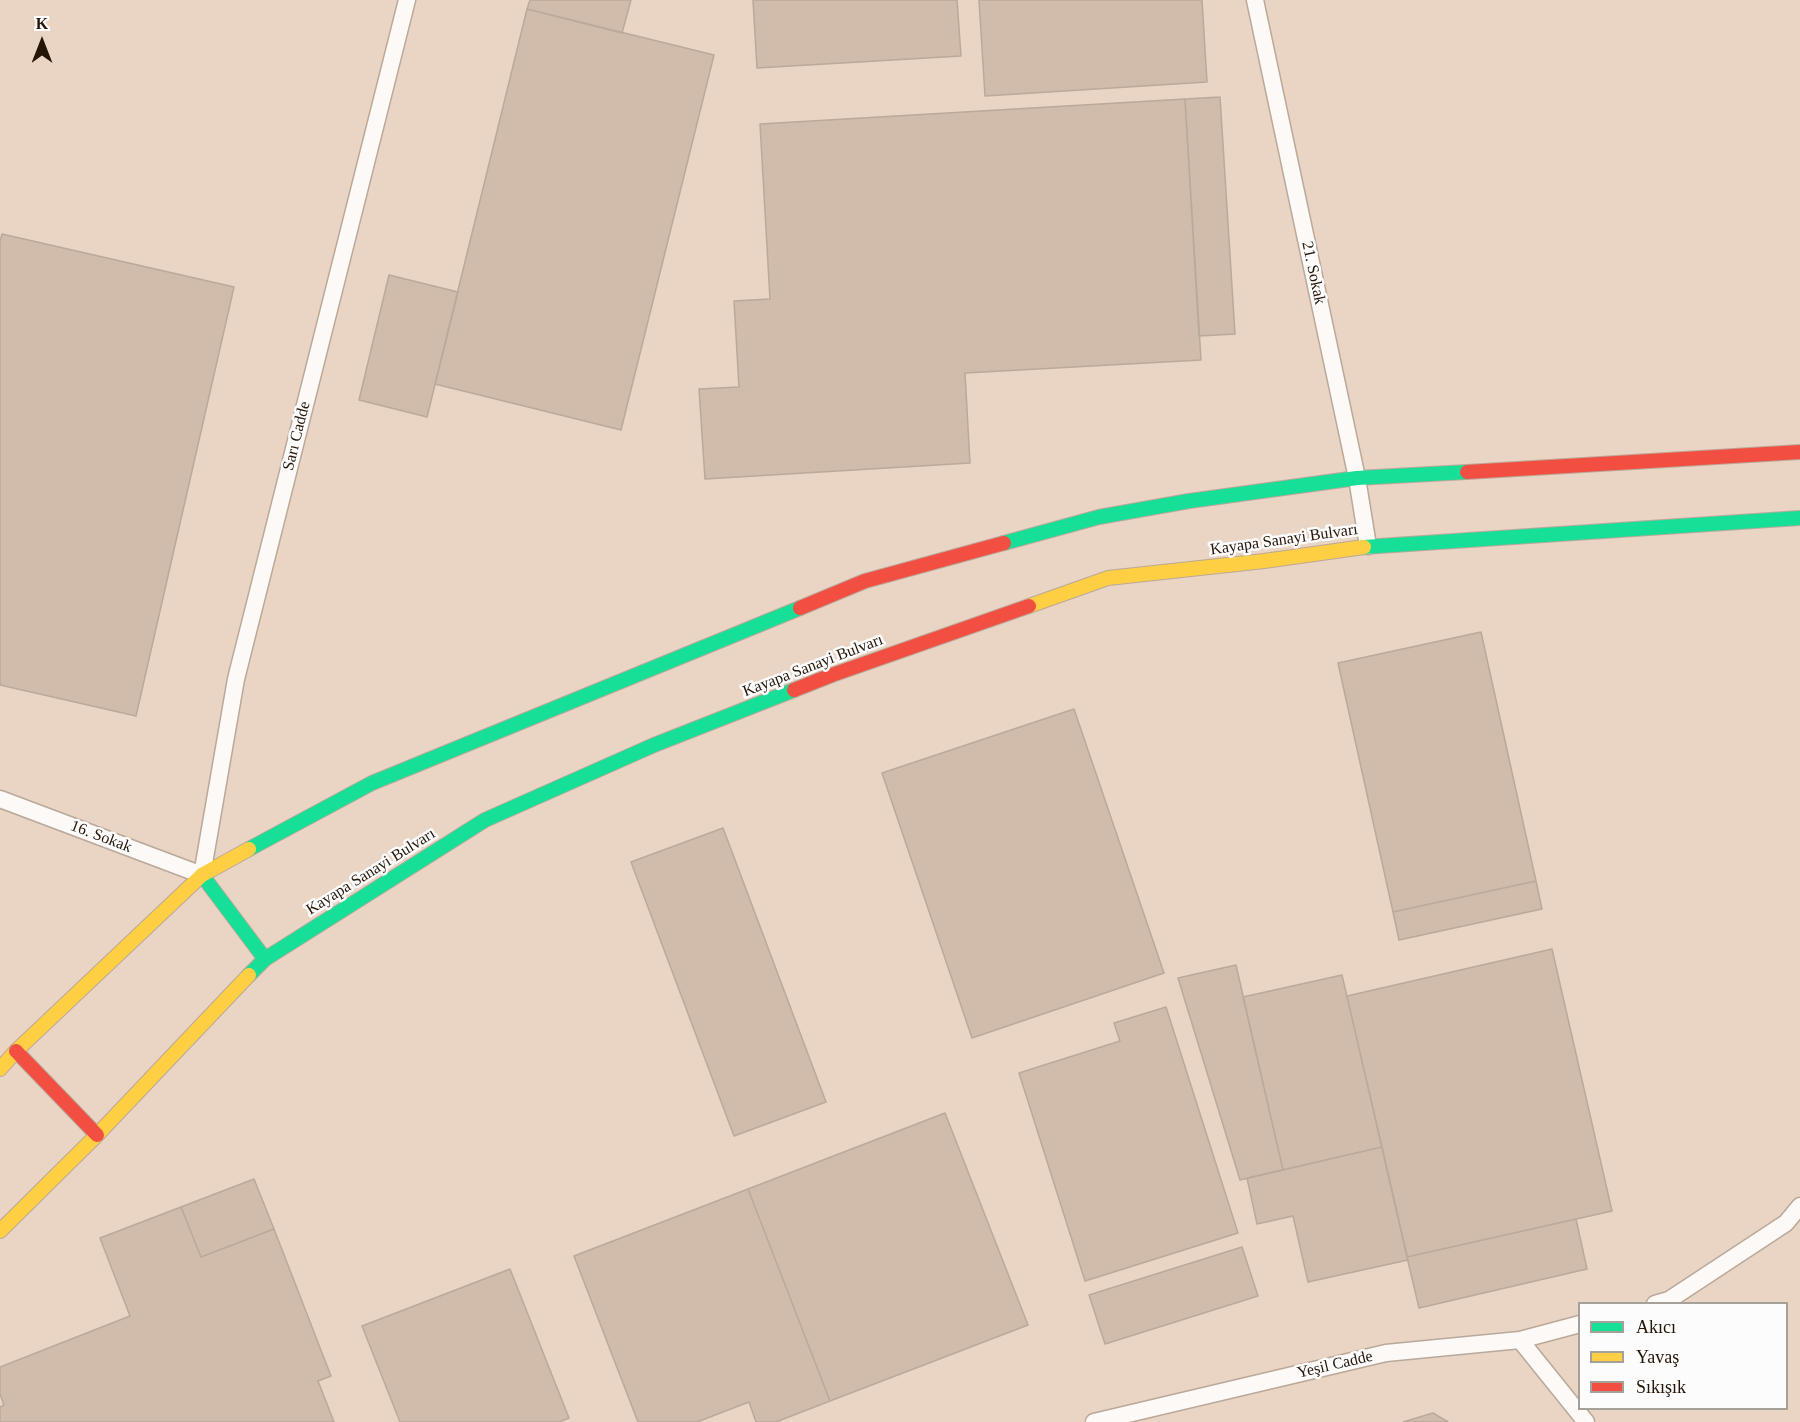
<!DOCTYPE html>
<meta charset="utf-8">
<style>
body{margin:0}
#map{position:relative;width:1800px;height:1422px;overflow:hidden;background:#ead4c3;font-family:Georgia,serif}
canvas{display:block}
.legend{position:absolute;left:1578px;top:1302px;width:210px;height:108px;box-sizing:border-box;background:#fcfcfc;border:2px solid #a6a09a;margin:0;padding:8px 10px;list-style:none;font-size:18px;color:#251506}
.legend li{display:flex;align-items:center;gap:12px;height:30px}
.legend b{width:30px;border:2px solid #a6a09a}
.north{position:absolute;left:12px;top:12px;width:60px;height:60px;-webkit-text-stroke:4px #fcfcfc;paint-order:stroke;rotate:0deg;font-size:16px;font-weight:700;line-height:24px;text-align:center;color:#251506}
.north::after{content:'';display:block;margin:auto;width:21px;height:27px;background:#251506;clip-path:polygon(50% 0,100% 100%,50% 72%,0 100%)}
</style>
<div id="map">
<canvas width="1800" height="1422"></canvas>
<ul class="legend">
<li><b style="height:8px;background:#16e098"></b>Akıcı</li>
<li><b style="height:8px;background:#ffcf43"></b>Yavaş</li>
<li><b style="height:8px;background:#f24e42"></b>Sıkışık</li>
</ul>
<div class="north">K</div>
</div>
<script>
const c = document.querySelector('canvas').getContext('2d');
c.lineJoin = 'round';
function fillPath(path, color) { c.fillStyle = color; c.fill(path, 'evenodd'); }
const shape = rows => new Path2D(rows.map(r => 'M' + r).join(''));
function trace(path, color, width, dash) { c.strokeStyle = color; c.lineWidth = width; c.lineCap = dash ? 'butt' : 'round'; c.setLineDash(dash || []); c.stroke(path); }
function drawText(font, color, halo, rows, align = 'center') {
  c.font = font + ' Georgia,serif'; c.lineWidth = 5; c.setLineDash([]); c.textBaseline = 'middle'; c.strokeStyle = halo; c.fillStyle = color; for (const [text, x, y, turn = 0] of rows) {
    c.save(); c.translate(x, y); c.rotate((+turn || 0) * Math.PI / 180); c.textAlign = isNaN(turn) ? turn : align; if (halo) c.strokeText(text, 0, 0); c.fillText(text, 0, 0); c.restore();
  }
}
const building = shape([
 [530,0,631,0,622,33,527,9,530,0],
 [753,0,957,0,961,56,757,68,753,0],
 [979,0,1202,0,1207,82,985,96,979,0],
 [527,9,714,55,621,430,435,384,527,9],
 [1220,97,1235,334,1199,336,1185,99,1220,97],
 [1185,99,1201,360,965,373,970,463,705,479,699,389,739,387,734,301,770,299,760,124,1185,99],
 [2,234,234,287,136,716,0,685,0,242,2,234],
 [389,275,458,292,427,417,359,400,389,275],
 [1481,632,1536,881,1393,912,1338,663,1481,632],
 [1074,709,1164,973,972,1038,882,773,1074,709],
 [723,828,826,1102,734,1136,631,862,723,828],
 [1536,881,1542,909,1399,940,1393,912,1536,881],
 [1552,949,1612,1211,1407,1257,1347,996,1552,949],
 [1236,965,1283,1170,1240,1180,1178,978,1236,965],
 [1342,975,1382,1147,1283,1170,1243,997,1342,975],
 [1166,1007,1238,1233,1085,1281,1019,1073,1120,1041,1114,1023,1166,1007],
 [945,1113,1028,1325,830,1401,748,1189,945,1113],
 [1382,1147,1408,1260,1308,1282,1293,1216,1257,1224,1247,1178,1382,1147],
 [254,1179,274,1229,201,1257,181,1207,254,1179],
 [748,1189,830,1401,776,1422,756,1422,749,1402,697,1422,638,1422,574,1256,748,1189],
 [181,1207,201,1257,274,1229,331,1376,318,1381,334,1422,0,1422,0,1407,4,1405,0,1394,0,1367,130,1316,100,1238,181,1207],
 [1576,1219,1587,1269,1419,1308,1407,1257,1576,1219],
 [1242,1247,1258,1296,1105,1344,1089,1295,1242,1247],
 [510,1269,569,1418,559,1422,400,1422,362,1326,510,1269],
 [1433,1413,1448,1422,1403,1422,1433,1413]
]);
fillPath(building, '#d1bbaa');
trace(building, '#bba99a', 1.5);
const lane = shape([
 [1255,0,1357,478,1368,546],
 [0,799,202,875,236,679,407,0],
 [1655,1304,1669,1300,1786,1223,1800,1206],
 [1520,1340,1586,1422],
 [1094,1422,1386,1353,1520,1340,1580,1324]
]);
const fast = shape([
 [1004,543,1099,517,1189,501,1357,478,1467,472],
 [1364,547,1800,518],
 [249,849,372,783,800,608],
 [202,875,265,959],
 [249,975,265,959,485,820,654,745,794,690]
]);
const slow = shape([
 [1029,606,1108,578,1264,561,1364,547],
 [0,1069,16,1051,202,875,249,849],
 [0,1231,97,1135,249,975]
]);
const jam = shape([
 [1467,472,1800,452],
 [800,608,865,581,1004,543],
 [794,690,832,675,1029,606],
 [16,1051,97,1135]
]);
trace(lane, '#baa899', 19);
trace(fast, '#baa899', 16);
trace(slow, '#baa899', 16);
trace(jam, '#baa899', 16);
trace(lane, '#fcf9f6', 16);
trace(fast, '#16e098', 14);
trace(slow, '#ffcf43', 14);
trace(jam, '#f24e42', 14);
drawText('16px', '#251506', '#fcfcfc', [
 ["21. Sokak",1313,273,78],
 ["Sarı Cadde",297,436,-76],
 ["Kayapa Sanayi Bulvarı",1284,540,-8],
 ["Kayapa Sanayi Bulvarı",813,666,-21],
 ["16. Sokak",101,837,21],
 ["Kayapa Sanayi Bulvarı",371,872,-32],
 ["Yeşil Cadde",1335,1365,-13]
]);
</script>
